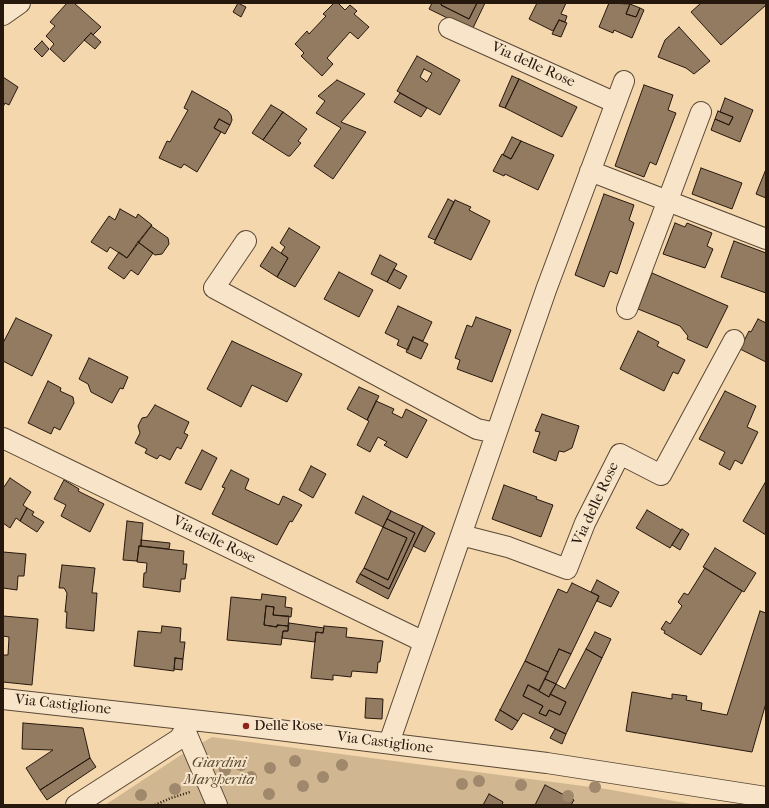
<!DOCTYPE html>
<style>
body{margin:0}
#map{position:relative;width:769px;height:808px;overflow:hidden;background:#f4d7ac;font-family:"IM FELL French Canon",serif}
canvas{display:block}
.frame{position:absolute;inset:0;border:4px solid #27180e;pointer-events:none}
</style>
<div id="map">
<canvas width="769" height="808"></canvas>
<div class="frame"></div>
</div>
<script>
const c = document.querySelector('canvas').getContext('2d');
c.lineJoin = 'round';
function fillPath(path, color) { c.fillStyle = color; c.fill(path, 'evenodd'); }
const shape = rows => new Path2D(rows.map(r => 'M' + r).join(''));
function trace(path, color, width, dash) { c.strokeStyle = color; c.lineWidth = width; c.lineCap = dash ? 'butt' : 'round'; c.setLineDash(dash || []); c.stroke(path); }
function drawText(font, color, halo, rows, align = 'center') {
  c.font = font + ' "IM FELL French Canon",serif'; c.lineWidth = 4; c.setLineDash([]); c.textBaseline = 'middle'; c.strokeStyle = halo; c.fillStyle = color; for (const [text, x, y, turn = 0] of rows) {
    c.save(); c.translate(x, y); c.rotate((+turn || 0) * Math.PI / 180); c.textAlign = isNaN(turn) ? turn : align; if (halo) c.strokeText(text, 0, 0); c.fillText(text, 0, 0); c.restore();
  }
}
fillPath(shape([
 [212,737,606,789,697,805,105,805,181,755]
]), '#d1b791');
const building = shape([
 [67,3,74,3,101,27,93,35,91,33,64,62,50,49,54,44,46,36,55,26,50,22,67,3],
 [238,3,246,7,241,17,233,12,238,3],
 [334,3,338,3,345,10,350,5,357,11,354,14,369,27,358,39,350,32,327,58,333,64,322,76,301,56,304,53,295,44,307,31,309,34,326,16,323,14,334,3],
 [432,3,442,3,441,5,469,19,477,3,485,3,472,30,429,9,432,3],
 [442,3,477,3,469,19,441,5,442,3],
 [537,3,566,3,561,14,567,16,565,22,559,20,553,31,529,19,537,3],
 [609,3,630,4,626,14,636,17,640,8,644,10,632,38,614,30,613,33,599,27,609,3],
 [701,3,766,3,766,5,721,45,691,12,701,3],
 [630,4,640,8,636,17,626,14,630,4],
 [559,20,567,23,561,37,552,34,559,20],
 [679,27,710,61,694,74,686,68,658,57,665,40,679,27],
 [91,33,101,42,95,49,84,40,91,33],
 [42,41,49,49,42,57,34,49,42,41],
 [417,56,460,80,440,115,397,91,417,56],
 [424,69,432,73,427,82,420,77,424,69],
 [512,76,519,79,505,108,499,106,512,76],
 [3,77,18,87,9,105,5,103,3,107,3,77],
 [519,79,577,107,562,137,505,108,519,79],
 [337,80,365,94,341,122,366,132,333,179,314,166,341,128,316,113,325,101,318,96,337,80],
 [644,85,673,95,668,110,676,113,656,165,650,162,644,177,615,166,644,85],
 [192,91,228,111,231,115,232,120,230,125,219,119,214,128,221,132,197,172,184,164,181,168,159,158,167,141,170,142,188,110,184,108,192,91],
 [400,93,427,108,421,117,394,102,400,93],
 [725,98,753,110,740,142,711,130,715,119,729,125,733,117,720,112,725,98],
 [271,105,283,112,263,140,252,133,271,105],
 [718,111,733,117,729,125,715,119,718,111],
 [283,112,307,129,298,141,301,143,290,156,288,156,263,140,283,112],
 [219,119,230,125,225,134,214,128,219,119],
 [512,137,521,141,511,159,503,155,512,137],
 [521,141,554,155,538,190,505,174,504,176,493,171,502,154,511,159,521,141],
 [701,168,742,183,732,209,692,194,701,168],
 [766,169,766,198,756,194,766,169],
 [604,194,634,205,629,220,634,223,617,274,610,271,604,287,575,275,604,194],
 [448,199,454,202,435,240,428,237,448,199],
 [455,200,471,207,469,210,490,221,471,260,434,243,455,200],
 [120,209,136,218,138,214,152,225,127,258,110,247,107,252,91,242,109,216,115,220,120,209],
 [675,223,685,227,687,223,712,233,707,246,713,249,705,268,663,254,675,223],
 [151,226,168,238,169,244,162,254,155,255,138,242,151,226],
 [289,228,320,247,295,287,277,277,288,258,281,253,285,247,280,243,289,228],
 [734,241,766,253,766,293,721,277,734,241],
 [138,242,153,253,138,275,131,270,124,279,108,268,119,252,127,258,138,242],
 [272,247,288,258,277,277,260,266,272,247],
 [380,255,397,264,387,282,371,274,380,255],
 [394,269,407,276,400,289,387,282,394,269],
 [339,272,373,290,359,317,324,299,339,272],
 [652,273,728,306,707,348,687,339,688,336,680,326,638,309,652,273],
 [398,306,432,322,423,341,413,337,408,350,397,345,399,340,385,333,398,306],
 [476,317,511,330,492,382,457,369,460,360,455,358,467,325,472,327,476,317],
 [16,318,52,335,32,376,3,361,3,343,16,318],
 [758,319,766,323,766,362,740,349,749,331,751,332,758,319],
 [638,331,659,342,657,346,685,360,678,374,673,372,664,391,620,369,638,331],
 [413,337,428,344,421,359,406,352,413,337],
 [232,341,302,374,287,402,252,385,241,407,207,389,232,341],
 [89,358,128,377,123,389,120,388,112,403,91,392,88,384,79,379,89,358],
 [48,381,61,388,60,391,73,397,74,403,60,430,54,427,51,434,28,423,48,381],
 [359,387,379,396,367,420,347,409,359,387],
 [725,391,756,406,747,427,758,432,742,464,735,460,730,470,719,464,725,452,699,439,725,391],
 [376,401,394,409,392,413,402,418,406,409,427,420,407,458,384,445,387,442,378,437,370,452,357,445,369,421,367,420,376,401],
 [155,405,189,422,184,433,188,435,181,449,177,447,170,460,160,455,157,459,145,453,147,449,135,443,140,433,138,426,142,418,147,417,155,405],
 [542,414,579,426,572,448,564,452,559,451,556,461,533,452,540,432,535,431,542,414],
 [202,450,217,458,201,490,185,483,202,450],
 [311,466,326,474,313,498,299,490,311,466],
 [231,470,249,479,245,489,279,505,283,496,302,505,292,522,290,521,277,545,212,514,225,488,222,487,231,470],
 [10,478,31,492,23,505,27,508,20,521,16,518,10,528,3,523,3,486,4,487,10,478],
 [64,480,79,489,78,491,104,504,90,532,61,516,66,505,54,499,64,480],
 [766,481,766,535,743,521,766,481],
 [504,485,537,497,536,499,553,505,541,537,492,519,504,485],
 [363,496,391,511,383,527,355,513,363,496],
 [27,508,34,512,32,515,44,522,37,532,20,521,27,508],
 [647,510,681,530,670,548,636,528,647,510],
 [391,511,423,526,388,599,356,582,360,574,389,589,415,533,387,519,391,511],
 [387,519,415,533,389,589,360,574,364,568,388,580,407,538,383,527,387,519],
 [127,521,143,523,141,546,139,546,137,561,123,560,127,521],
 [423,526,435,533,425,552,413,546,423,526],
 [383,527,407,538,388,580,364,568,383,527],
 [682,529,689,534,680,550,672,545,682,529],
 [141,540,170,543,169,549,141,546,141,540],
 [139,546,184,551,183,564,187,564,185,579,181,579,180,592,143,587,144,573,146,573,147,563,137,562,139,546],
 [715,548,756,573,744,592,703,567,715,548],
 [3,552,26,554,24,576,18,576,17,590,3,588,3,552],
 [62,565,95,568,92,593,97,593,94,631,66,628,67,612,65,612,67,593,64,588,59,588,62,565],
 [705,568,742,591,701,655,664,633,665,631,661,629,666,621,670,624,682,606,678,602,684,593,688,595,705,568],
 [597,580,619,592,611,607,597,601,599,596,591,592,597,580],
 [572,583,599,596,571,654,559,649,548,672,525,661,558,589,567,593,572,583],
 [262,594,286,597,285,607,292,608,291,617,273,615,274,607,266,606,264,625,277,627,277,625,288,626,288,631,283,631,281,645,227,640,231,597,261,600,262,594],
 [266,606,274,607,273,615,289,616,288,626,277,625,277,627,264,625,266,606],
 [760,611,766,613,766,703,752,752,626,731,632,692,672,699,672,694,687,696,686,700,702,703,701,710,727,715,760,611],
 [3,616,38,619,32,685,3,682,3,655,8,655,9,637,3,636,3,616],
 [289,623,324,628,323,633,316,632,315,642,282,638,283,631,288,631,289,623],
 [162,626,181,628,180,642,185,642,183,659,175,658,174,671,134,666,138,631,161,633,162,626],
 [324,626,347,628,346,637,383,641,380,662,378,662,377,673,352,671,351,677,333,675,333,680,311,678,316,632,323,633,324,626],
 [595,632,611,639,602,658,586,649,595,632],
 [559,649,571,654,556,684,545,679,559,649],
 [586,649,602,658,566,734,523,713,518,721,500,710,525,661,548,672,539,690,528,685,523,696,543,706,539,713,546,716,549,710,560,715,566,702,550,694,556,684,565,689,586,649],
 [175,658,183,659,182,670,174,669,175,658],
 [545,679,556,684,549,697,539,691,545,679],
 [528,685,549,697,550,694,566,702,560,715,549,710,546,716,539,713,543,706,523,696,528,685],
 [366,698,383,699,382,719,365,718,366,698],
 [500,710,518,721,512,730,495,720,500,710],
 [23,723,83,728,90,758,40,790,26,768,53,750,22,749,23,723],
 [555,729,566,734,562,744,550,738,555,729],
 [90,758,96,767,47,800,40,790,90,758],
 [545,785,574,800,571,805,535,805,545,785],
 [489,794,503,802,502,805,483,805,489,794]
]);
fillPath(building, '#927b60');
trace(building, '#27180e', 1);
const minor = shape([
 [3,15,20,3],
 [449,28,616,103],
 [590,171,766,239],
 [246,241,214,288,477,429,496,433],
 [627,309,701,112],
 [3,438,424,642],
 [461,535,508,547,567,569,585,523,620,454,661,475,734,340],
 [3,699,246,726,547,763,766,797],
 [185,730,217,805],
 [389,743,546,290,624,81],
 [76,805,179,739,191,720]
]);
trace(minor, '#5a4836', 22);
trace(shape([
 [155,805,171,798,190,792]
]), '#27180e', 2.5, [1, 2]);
trace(minor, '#f8e5c9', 20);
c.fillStyle = '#9f886b';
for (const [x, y] of [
 [295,761],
 [241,765],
 [342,765],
 [270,768],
 [225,770],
 [251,777],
 [323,777],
 [479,781],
 [462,784],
 [521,785],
 [303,786],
 [595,787],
 [175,789],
 [269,794],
 [141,795],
 [568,796]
]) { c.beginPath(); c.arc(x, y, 6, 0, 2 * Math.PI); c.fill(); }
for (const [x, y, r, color] of [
 [246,726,4,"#8f2418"]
]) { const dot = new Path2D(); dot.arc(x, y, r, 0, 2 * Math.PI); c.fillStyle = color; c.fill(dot); trace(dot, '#f8e5c9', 1.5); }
drawText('15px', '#27180e', '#f8e5c9', [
 ["Via delle Rose",533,65,24],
 ["Via delle Rose",596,504,-65],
 ["Via delle Rose",214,540,26],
 ["Via Castiglione",63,705,6],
 ["Via Castiglione",385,743,7]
]);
drawText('15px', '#27180e', '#f8e5c9', [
 ["Delle Rose",254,726]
], 'left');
drawText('italic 15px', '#5a4835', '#f8e5c9', [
 ["Giardini",219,763],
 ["Margherita",219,780]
]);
</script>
